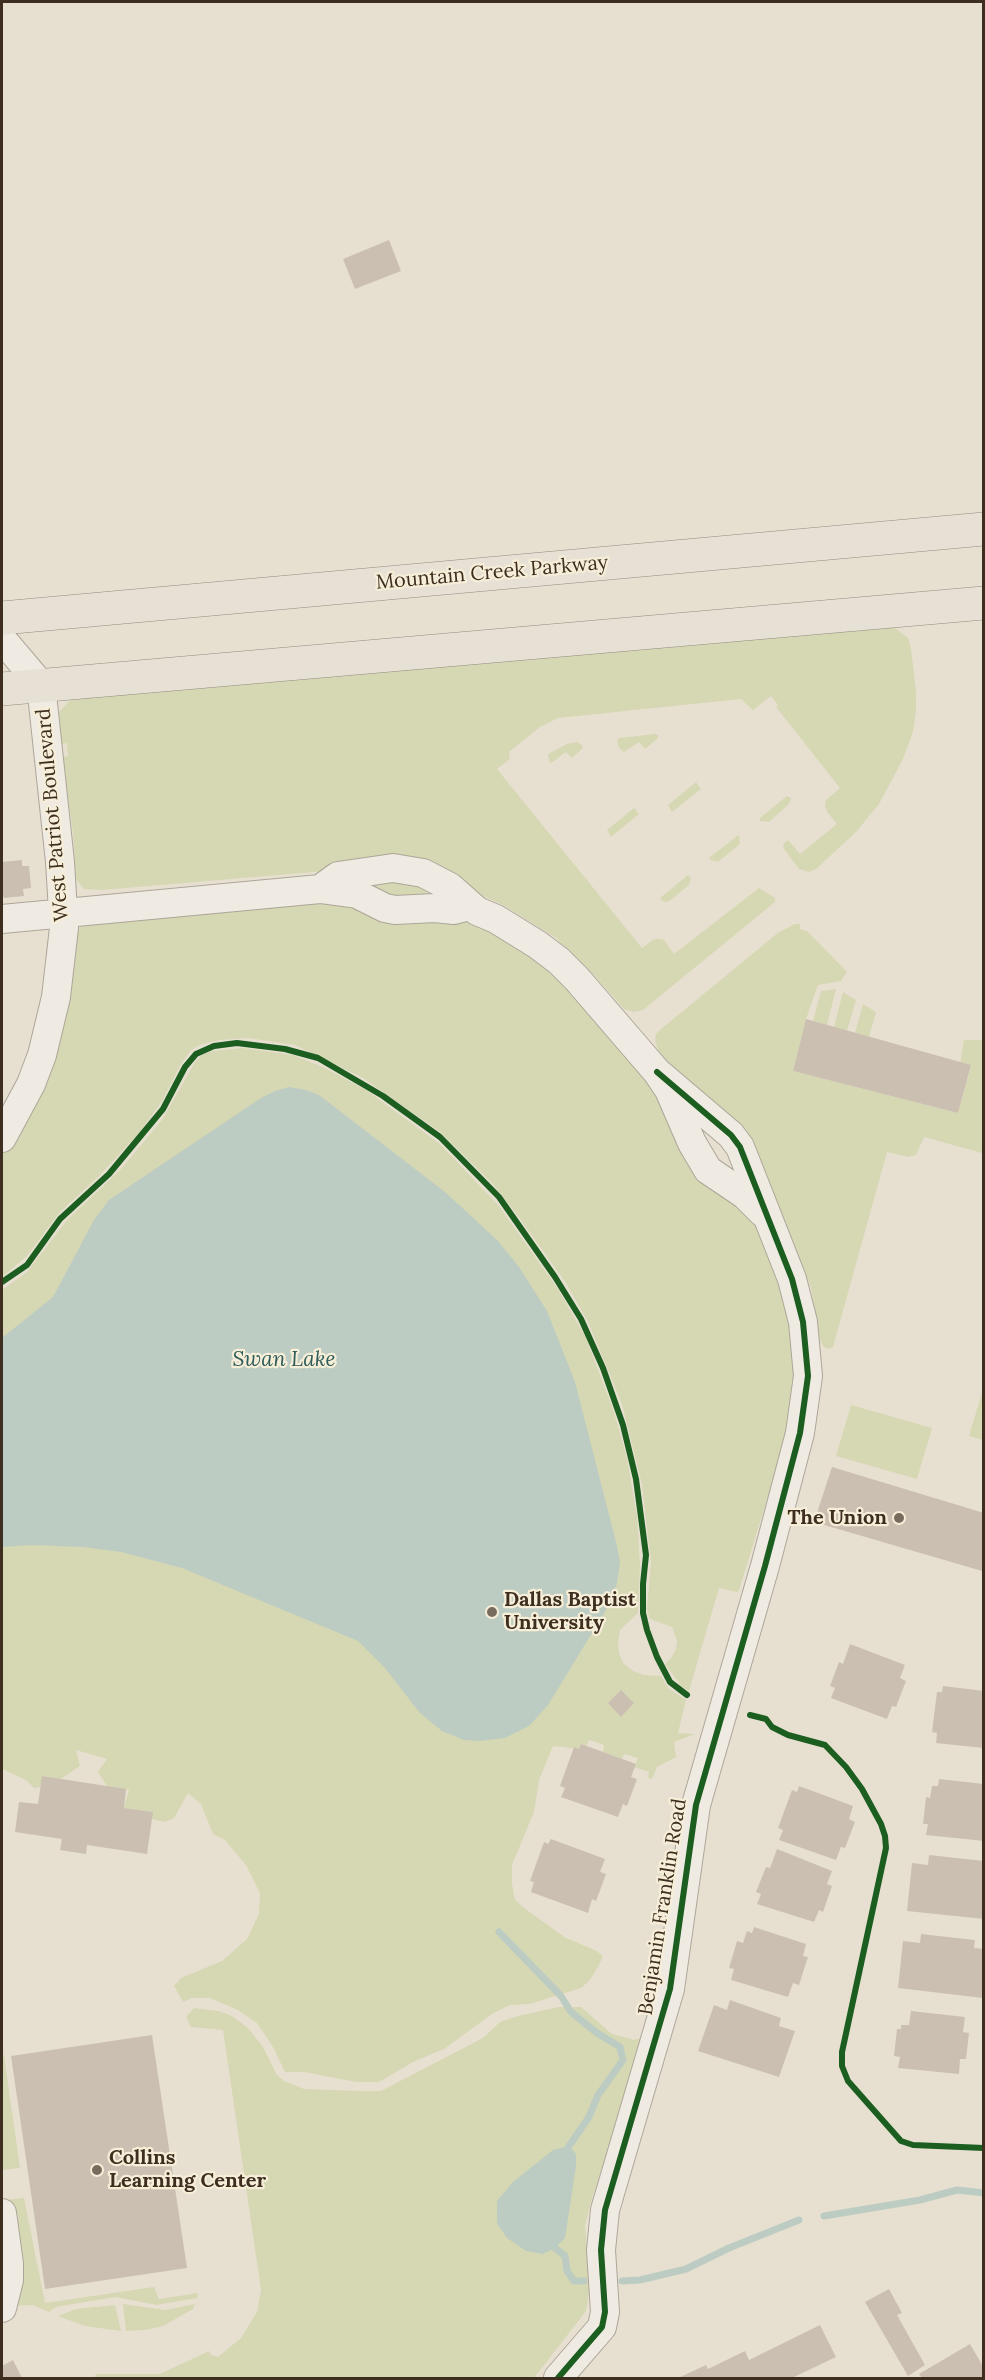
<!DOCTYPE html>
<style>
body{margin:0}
#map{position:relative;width:985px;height:2380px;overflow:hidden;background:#e7e0d1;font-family:Lora,serif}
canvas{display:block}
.frame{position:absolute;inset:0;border:3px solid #3d2e20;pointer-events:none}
</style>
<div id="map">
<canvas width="985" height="2380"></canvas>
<div class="frame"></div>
</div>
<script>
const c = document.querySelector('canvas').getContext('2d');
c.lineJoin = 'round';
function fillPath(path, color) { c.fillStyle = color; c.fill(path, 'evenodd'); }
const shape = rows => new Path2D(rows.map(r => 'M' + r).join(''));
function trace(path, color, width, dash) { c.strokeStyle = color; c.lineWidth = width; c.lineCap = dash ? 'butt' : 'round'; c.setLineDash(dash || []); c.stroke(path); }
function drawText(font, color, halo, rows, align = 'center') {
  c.font = font + ' Lora,serif'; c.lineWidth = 4.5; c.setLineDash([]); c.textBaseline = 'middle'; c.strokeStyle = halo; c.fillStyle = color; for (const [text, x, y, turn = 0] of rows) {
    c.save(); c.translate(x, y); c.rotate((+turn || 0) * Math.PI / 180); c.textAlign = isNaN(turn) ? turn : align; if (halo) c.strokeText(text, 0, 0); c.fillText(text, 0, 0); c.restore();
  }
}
fillPath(shape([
 [894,627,908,638,911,648,916,692,916,711,913,732,903,759,879,804,856,832,816,869,809,872,799,869,784,849,783,844,788,840,800,854,837,824,827,812,825,806,826,800,840,788,776,707,778,705,771,696,753,710,741,699,558,718,540,727,509,752,510,759,497,769,642,948,654,939,659,939,664,940,674,954,759,888,775,898,775,902,643,1010,634,1012,624,1009,594,975,556,938,505,906,478,894,338,870,102,890,84,889,76,879,73,833,64,769,63,757,68,756,67,743,62,744,58,728,59,712,78,692],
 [655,734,658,735,658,738,645,749,639,742,624,752,619,748,617,741,619,738],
 [577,742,583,746,582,749,572,758,566,752,551,763,549,761,548,754,567,744],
 [696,782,701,789,672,812,668,805],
 [787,796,791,798,789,804,769,822,760,821,760,818],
 [634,808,639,814,611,837,607,830],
 [737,836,739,836,740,844,718,862,711,860,709,858],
 [688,875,691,878,689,885,668,902,662,901,660,898],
 [377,877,427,888,427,893,416,899,387,895,374,886,373,882],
 [300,901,467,919,539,960,600,1022,754,1220,775,1267,788,1315,794,1355,794,1380,789,1418,784,1445,739,1590,737,1592,719,1588,689,1691,681,1686,665,1664,671,1658,676,1649,677,1641,672,1627,650,1619,647,1609,651,1562,642,1485,622,1404,588,1322,566,1283,515,1212,493,1184,439,1131,363,1078,295,1045,248,1038,220,1040,202,1044,191,1050,181,1064,162,1101,139,1133,99,1176,60,1212,27,1256,2,1277,2,1155,30,1111,76,935,80,928,87,921],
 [795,924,800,924,800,929,807,931,816,940,847,972,841,981,818,985,806,1019,793,1071,958,1113,971,1066,960,1063,964,1040,983,1040,984,1146,982,1153,924,1137,916,1155,908,1157,887,1152,833,1347,828,1349,823,1346,820,1340,811,1288,777,1202,696,1091,659,1053,655,1041,656,1034,661,1029,779,932],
 [836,989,827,1025,813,1021,821,991],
 [843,992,856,1000,847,1031,834,1027],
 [863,1004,876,1012,869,1037,855,1033],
 [242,1048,293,1055,323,1067,366,1090,440,1144,499,1206,558,1289,586,1338,613,1409,627,1458,637,1516,640,1564,638,1613,620,1630,618,1642,619,1653,623,1663,633,1671,644,1675,661,1676,669,1689,686,1700,678,1733,695,1734,674,1742,676,1757,657,1767,652,1779,648,1778,649,1772,634,1767,638,1758,624,1754,622,1759,603,1752,604,1745,589,1740,586,1746,581,1744,579,1749,553,1746,539,1780,534,1812,512,1865,512,1884,515,1900,528,1911,566,1938,595,1950,603,1956,598,1967,589,1981,581,1988,530,2004,510,2005,492,2014,444,2049,415,2061,379,2082,356,2082,304,2072,285,2072,273,2047,257,2023,238,2010,210,1998,192,1998,183,2002,174,1986,181,1978,222,1961,247,1939,259,1914,260,1893,246,1865,225,1840,213,1834,201,1804,188,1793,174,1818,165,1822,152,1819,152,1812,124,1808,129,1790,107,1786,98,1772,107,1759,76,1750,80,1766,61,1779,43,1776,41,1787,34,1788,26,1780,2,1769,2,1290,27,1272,67,1220,119,1171,131,1157,162,1120,195,1062,202,1055,212,1051],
 [983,1389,983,1440,969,1436],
 [851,1405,932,1428,917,1479,836,1456],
 [559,2007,581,2007,612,2034,634,2040,644,2037,590,2205,585,2226,590,2287,586,2311,534,2378,94,2378,96,2374,160,2374,209,2351,211,2355,218,2357,241,2338,257,2312,261,2290,223,2030,191,2027,186,2017,194,2008,219,2011,232,2016,248,2028,263,2047,277,2075,284,2081,304,2089,362,2091,381,2091,483,2038,500,2022,518,2016],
 [2,2055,4,2055,20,2168,2,2170],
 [24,2198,45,2303,154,2287,159,2299,198,2293,197,2298,157,2305,115,2297,56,2307,49,2312,33,2305,11,2306,4,2200],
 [123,2304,165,2310,195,2304,193,2309,163,2326,146,2330,126,2331],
 [115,2305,121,2331,85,2326,58,2316,76,2309]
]), '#d6d7b3');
fillPath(shape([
 [289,1087,306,1090,319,1095,445,1192,498,1241,519,1267,547,1311,575,1382,617,1546,620,1562,617,1583,609,1605,548,1705,529,1726,505,1738,479,1741,464,1740,442,1731,420,1713,385,1668,358,1641,182,1568,121,1552,83,1547,31,1545,2,1547,2,1338,53,1297,94,1220,109,1200,261,1098,275,1091],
 [569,2146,576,2154,576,2166,565,2238,555,2248,543,2254,526,2251,507,2238,497,2223,497,2201,513,2182,553,2150]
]), '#bcccc2');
trace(shape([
 [499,1932,561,1996,571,2012,597,2033,620,2047,623,2060,598,2095,589,2117,569,2146],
 [824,2216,920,2200,957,2190,984,2193],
 [555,2248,565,2256,567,2271,574,2281,584,2281],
 [622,2281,640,2280,686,2269,729,2248,799,2220]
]), '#bcccc2', 7);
fillPath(shape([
 [389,240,401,271,355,289,343,259],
 [22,860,22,866,29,866,31,888,23,889,24,896,4,898,2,893,2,862],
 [806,1019,971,1065,958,1113,793,1071],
 [832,1467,984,1513,982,1571,814,1522],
 [850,1644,905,1665,900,1678,906,1681,896,1707,892,1706,887,1719,831,1698,835,1688,830,1686,839,1662,843,1664],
 [943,1686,984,1691,984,1748,936,1743,937,1733,932,1732,937,1692,942,1692],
 [621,1690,634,1703,621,1717,608,1703],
 [581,1744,636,1764,631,1777,637,1779,627,1806,623,1804,618,1817,561,1797,565,1788,560,1786,574,1747,579,1749],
 [42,1776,126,1789,124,1808,153,1812,147,1854,87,1845,86,1854,60,1850,62,1839,15,1832,19,1802,38,1804],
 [939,1779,984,1784,984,1841,926,1835,928,1824,923,1824,926,1797,930,1798,932,1786,938,1786],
 [799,1786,853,1806,849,1819,855,1822,845,1848,841,1847,836,1860,779,1840,783,1830,778,1828,792,1790,797,1792],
 [551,1839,605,1859,600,1872,606,1874,596,1901,592,1899,588,1913,531,1892,534,1882,530,1881,544,1842,548,1844],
 [777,1849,832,1871,827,1884,832,1886,823,1912,819,1910,814,1922,757,1904,761,1894,756,1892,766,1867,770,1868],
 [929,1855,984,1861,984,1919,907,1911,912,1863,928,1865],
 [754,1927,806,1944,803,1956,808,1957,799,1985,793,1983,788,1997,731,1980,734,1969,729,1968,737,1941,743,1943,747,1931,752,1933],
 [921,1934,975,1940,974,1948,984,1949,983,1998,898,1988,903,1941,920,1943],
 [730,2000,781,2018,779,2026,795,2031,779,2077,698,2051,714,2005,727,2010],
 [911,2011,965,2017,963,2032,969,2033,966,2059,960,2059,959,2074,898,2068,900,2057,894,2056,897,2029,901,2029,901,2025,909,2025],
 [152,2035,187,2268,45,2289,11,2056],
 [889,2289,902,2313,897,2315,925,2365,908,2376,865,2302],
 [820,2325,836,2357,792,2378,678,2378,706,2365,708,2369,745,2351,749,2360],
 [970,2344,984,2368,984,2378,922,2378,919,2374],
 [13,2360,22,2378,2,2378,2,2366]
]), '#cbbfb2');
const minor = shape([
 [2,639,41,685,60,862,64,928,56,997,42,1055,31,1084,2,1138],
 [320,889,338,876,393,868,423,873,450,887,477,911,496,919,538,945,559,961,577,979,657,1072,669,1090,692,1143,708,1170,745,1195,763,1213],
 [2,919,320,889,357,894,385,908,395,910,435,908,454,910,469,906],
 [2,2213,9,2264,9,2280,2,2308],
 [558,2378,602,2327,605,2312,601,2250,605,2210,670,1989,696,1805,765,1566,800,1433,808,1376,803,1322,792,1279,740,1147,731,1135,657,1072]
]);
const major = shape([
 [2,618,984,529],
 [2,689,984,603]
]);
trace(minor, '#ada599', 30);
trace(major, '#928b80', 34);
trace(minor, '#efebe3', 28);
trace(major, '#e6e1d4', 33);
trace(shape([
 [2,1282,27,1265,60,1219,109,1174,163,1109,185,1067,196,1054,214,1046,237,1043,285,1049,318,1058,383,1096,440,1137,499,1197,555,1277,581,1319,603,1368,623,1425,636,1479,646,1555,643,1584,643,1613,647,1630,657,1657,670,1682,687,1695],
 [750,1715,766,1719,772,1727,788,1735,825,1745,846,1767,862,1789,881,1824,885,1836,886,1848,842,2052,842,2066,848,2081,901,2141,913,2145,984,2148],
 [558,2378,602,2327,605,2312,601,2250,605,2210,670,1989,696,1805,765,1566,800,1433,808,1376,803,1322,792,1279,740,1147,731,1135,657,1072]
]), '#1b5e20', 6);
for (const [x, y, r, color] of [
 [899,1518,6,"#786c5e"],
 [492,1612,6,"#786c5e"],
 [97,2170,6,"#786c5e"]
]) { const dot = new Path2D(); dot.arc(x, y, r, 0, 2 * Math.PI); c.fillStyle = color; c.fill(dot); trace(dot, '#f7eed8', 2); }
drawText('20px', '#3d2e20', '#f7eed8', [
 ["Mountain Creek Parkway",492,573,-5],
 ["West Patriot Boulevard",53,815,-95],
 ["Benjamin Franklin Road",663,1907,-81]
]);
drawText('bold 20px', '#3d2e20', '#f7eed8', [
 ["The Union",887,1518,"right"],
 ["Dallas Baptist",504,1600],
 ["University",504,1623],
 ["Collins",109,2158],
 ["Learning Center",109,2181]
], 'left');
drawText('italic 21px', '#2f5d5a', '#f7eed8', [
 ["Swan Lake",284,1360]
]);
</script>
